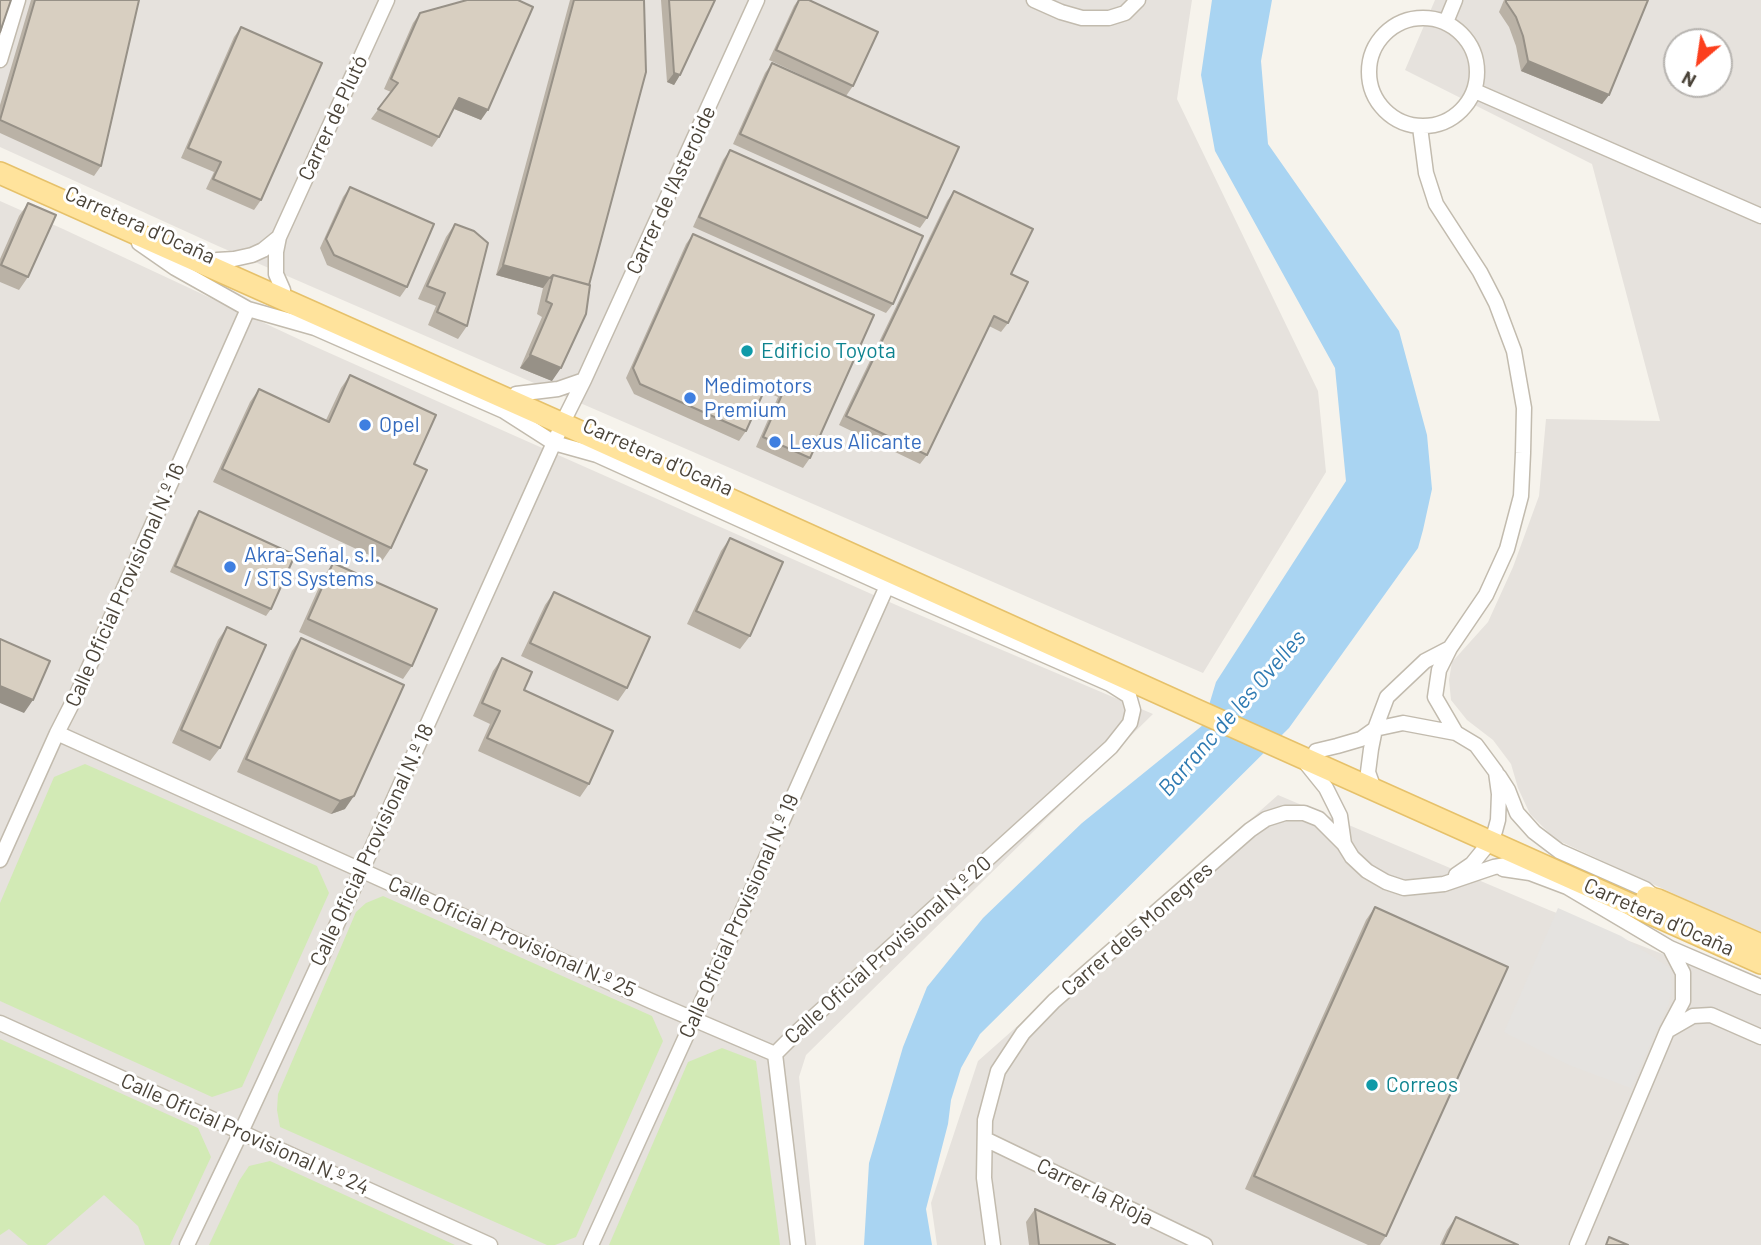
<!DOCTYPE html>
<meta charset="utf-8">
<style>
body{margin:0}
#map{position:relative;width:1761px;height:1245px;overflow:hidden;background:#f6f3ec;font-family:Barlow,sans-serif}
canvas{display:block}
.north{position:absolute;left:1663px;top:28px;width:70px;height:70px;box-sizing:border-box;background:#fff;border:2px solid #b7b4b0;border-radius:50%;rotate:209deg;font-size:19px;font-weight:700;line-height:28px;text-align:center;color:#4b4439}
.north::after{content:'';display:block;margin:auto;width:24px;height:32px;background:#fc3f1d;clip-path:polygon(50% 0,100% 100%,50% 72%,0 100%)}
</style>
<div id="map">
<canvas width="1761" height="1245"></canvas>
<div class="north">N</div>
</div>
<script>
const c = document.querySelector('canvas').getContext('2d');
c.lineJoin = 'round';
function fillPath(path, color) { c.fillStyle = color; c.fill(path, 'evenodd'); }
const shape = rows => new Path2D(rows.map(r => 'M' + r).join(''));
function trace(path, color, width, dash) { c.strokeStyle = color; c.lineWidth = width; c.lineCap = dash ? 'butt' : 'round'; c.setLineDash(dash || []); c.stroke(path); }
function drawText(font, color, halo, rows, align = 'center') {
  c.font = font + ' Barlow,sans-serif'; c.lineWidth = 6; c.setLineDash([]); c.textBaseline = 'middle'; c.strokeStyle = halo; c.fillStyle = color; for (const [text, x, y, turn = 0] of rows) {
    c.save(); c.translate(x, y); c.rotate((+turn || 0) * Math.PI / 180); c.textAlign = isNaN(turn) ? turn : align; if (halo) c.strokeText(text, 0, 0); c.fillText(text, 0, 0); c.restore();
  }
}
fillPath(shape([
 [0,0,1192,0,1177,99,1318,391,1326,472,1203,673,218,246,0,147],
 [1435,0,1761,0,1761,934,1555,839,1530,814,1518,788,1511,764,1493,740,1467,720,1451,700,1449,680,1452,662,1488,622,1513,567,1539,496,1546,419,1660,421,1592,164,1405,70],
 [1677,42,1719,42,1719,84,1677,84],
 [0,201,63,229,307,343,513,435,903,608,1153,714,806,1055,799,1077,816,1245,0,1245],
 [1278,795,1549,910,1761,992,1761,1245,937,1245,931,1203,978,1061]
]), '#e6e2dd');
fillPath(shape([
 [85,764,317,866,329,893,242,1087,212,1097,0,1001,0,903,54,777],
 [383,896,652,1016,663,1041,576,1237,555,1245,547,1245,280,1127,277,1110,278,1094,356,912,366,903],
 [0,1039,198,1128,211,1157,170,1245,145,1245,138,1226,104,1195,46,1245,28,1245,9,1229,0,1235],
 [722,1048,756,1061,780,1245,609,1245,688,1062],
 [270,1161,455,1245,209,1245,239,1181,249,1166]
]), '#d2eab5');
fillPath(shape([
 [1558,908,1621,936,1670,968,1672,987,1669,1003,1631,1088,1569,1065,1504,1032]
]), '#e5e3e0');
fillPath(shape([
 [1212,0,1272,0,1261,61,1268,144,1399,331,1427,435,1432,489,1423,530,1418,548,1289,728,980,1034,961,1068,951,1100,948,1124,926,1209,932,1245,864,1245,869,1163,903,1047,927,987,983,918,1082,823,1203,725,1216,682,1346,481,1335,368,1215,151,1201,75]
]), '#a9d4f2');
const minor = shape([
 [1034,0,1061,12,1082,18,1109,18,1125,13,1138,0],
 '1369 72a54 54 0 1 1 108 0a54 54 0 1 1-108 0Z',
 [1446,22,1455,0],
 [0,60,18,0],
 [1475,91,1761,216],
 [1420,127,1426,173,1436,204,1480,272,1496,303,1514,351,1524,408,1523,453,1521,496,1507,549,1486,595,1450,648,1439,670,1435,697,1456,733],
 [139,243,175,268,248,309,315,328,504,411,554,443,597,455,887,586,1110,684,1129,696,1133,710,1130,723,1111,747,796,1033,775,1054,798,1245],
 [217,260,234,259,252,255,263,250,279,237],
 [283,290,276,274,276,252,279,237,387,0],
 [516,394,558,389,584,380],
 [57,733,651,1001,775,1054],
 [1316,751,1337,746,1361,739,1375,729,1403,723,1456,733,1476,745,1496,772,1499,794,1498,820,1495,831,1485,848,1472,864,1456,875],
 [1305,762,1326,788,1340,816,1344,844],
 [1499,776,1508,790,1517,813,1534,832,1559,851,1645,889,1657,899],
 [1374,789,1368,772,1371,749,1375,729,1387,697,1425,661,1450,648],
 [0,860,57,733,78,692,248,309],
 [1503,869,1530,873,1567,887,1670,948,1761,987],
 [1670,948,1683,973,1683,1001,1667,1031,1693,1016,1711,1015,1761,1037],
 [0,1023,490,1245],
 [985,1139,1205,1245],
 [187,1245,241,1132,362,870,566,416,584,380,757,0],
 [591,1245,713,977,887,586],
 [993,1245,984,1178,985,1120,998,1071,1023,1033,1054,1001,1250,830,1266,819,1285,813,1304,813,1319,819,1344,844,1352,857,1367,871,1386,882,1404,888,1444,884,1494,867,1530,861],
 [1577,1245,1667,1031]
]);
const primary = shape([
 [0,173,563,424,1194,709,1761,963],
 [1647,897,1658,900,1761,945]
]);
trace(minor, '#c2bbae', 17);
trace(primary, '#e6c16a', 24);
trace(minor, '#fff', 14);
trace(primary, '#ffe39c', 21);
fillPath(shape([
 [31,0,139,0,101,166,94,176,0,133,0,105],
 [464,0,518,0,481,120,454,109,439,137,432,147,371,119,391,92,384,89,413,23,420,13,464,2],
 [570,0,644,0,552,381,520,368,542,317,537,314,543,288,496,275],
 [661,0,715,0,680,75,674,85,667,82],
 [798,0,809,0,853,86,846,96,769,60,794,6],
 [1504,0,1648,0,1609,95,1602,104,1521,71,1516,46,1509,27,1499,12],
 [241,27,261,200,254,210,206,189,214,172,181,158,234,37],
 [772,63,927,218,920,228,733,144,765,73],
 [730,150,893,304,886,313,693,227,723,160],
 [350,187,407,287,400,297,327,265,320,248,343,197],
 [954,191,1011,274,1008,323,1001,332,989,326,927,455,920,464,839,425,947,201],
 [28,203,28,277,19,290,0,282,0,259,19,216],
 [455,224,467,326,458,339,428,325,436,306,418,299,446,237],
 [693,234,874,315,810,458,803,468,756,447,778,397,764,391,746,431,739,441,634,394,626,378,686,244],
 [350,375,414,464,391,548,382,561,213,482,250,402,259,389,326,420,341,388],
 [199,511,271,609,266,616,170,572,194,518],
 [730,538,750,636,740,649,687,624,721,551],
 [333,563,412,666,403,679,299,632,324,576],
 [554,592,627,688,618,701,521,656,545,605],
 [227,627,220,748,210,761,172,743,218,640],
 [301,638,345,809,331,814,237,772,292,651],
 [502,658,589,784,580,797,478,751,490,724,473,716,493,671],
 [1375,907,1386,1236,1380,1245,1368,1245,1245,1189,1366,920],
 [1035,1209,1115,1245,1029,1245,1026,1222],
 [1456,1217,1518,1245,1440,1245,1447,1230]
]), '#bab2a6');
fillPath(shape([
 [1528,61,1609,95,1602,104,1521,71],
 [674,73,680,75,674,85,667,82],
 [459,98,488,110,481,120,452,108],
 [503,265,550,278,543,288,496,275],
 [530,355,561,368,552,381,520,368],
 [0,686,33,700,24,713,0,703],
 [354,796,345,809,331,814,340,801]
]), '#979187');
const building = shape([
 [0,0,11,0,0,32,0,0],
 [35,0,139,0,101,166,0,120,35,0],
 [467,0,518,0,533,7,488,110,459,98,439,137,378,109,398,83,391,79,420,13,467,0],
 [574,0,644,0,646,72,589,285,553,275,550,278,503,265,574,0],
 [669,0,715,0,680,75,674,73,669,0],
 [799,0,809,0,878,32,853,86,776,50,799,0],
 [1506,0,1648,0,1609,95,1528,61,1523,36,1516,17,1506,2,1506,0],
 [241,27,322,63,261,200,213,179,221,162,188,148,241,27],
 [772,63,959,147,927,218,740,134,772,63],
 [730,150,923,236,893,304,699,217,730,150],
 [350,187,434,224,407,287,334,255,326,239,350,187],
 [954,191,1033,229,1011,274,1028,282,1008,323,994,316,927,455,846,416,954,191],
 [28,203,56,215,28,277,1,265,28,203],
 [455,224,474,231,488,243,467,326,437,312,445,293,427,286,455,224],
 [693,234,874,315,810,458,763,437,785,388,769,380,746,431,640,384,633,368,693,234],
 [553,275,590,285,586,314,561,368,530,355,552,304,546,301,553,275],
 [350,375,436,415,414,464,427,470,391,548,222,469,259,389,329,422,350,375],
 [199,511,295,555,271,609,175,566,199,511],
 [730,538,783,562,750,636,696,611,730,538],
 [333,563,437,609,412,666,308,619,333,563],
 [554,592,650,637,627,688,530,643,554,592],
 [227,627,266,645,220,748,181,730,227,627],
 [301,638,404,685,354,796,340,801,246,759,301,638],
 [0,639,50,661,33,700,0,686,0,639],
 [502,658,532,672,524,690,613,731,589,784,487,738,500,711,482,703,502,658],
 [1375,907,1508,967,1386,1236,1254,1176,1375,907],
 [1035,1209,1115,1245,1039,1245,1035,1209],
 [1456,1217,1518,1245,1443,1245,1456,1217],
 [1609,1237,1628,1245,1606,1245,1609,1237]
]);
fillPath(building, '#d8cfc1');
trace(building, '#979187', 2);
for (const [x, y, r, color] of [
 [747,351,7,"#0f9aa8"],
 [690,398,7,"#3f7fe0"],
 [365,425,7,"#3f7fe0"],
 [775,442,7,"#3f7fe0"],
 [230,567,7,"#3f7fe0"],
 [1372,1085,7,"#0f9aa8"]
]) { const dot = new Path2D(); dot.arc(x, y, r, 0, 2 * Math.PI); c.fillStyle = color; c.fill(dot); trace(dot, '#fff', 2.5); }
drawText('21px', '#4b4439', '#fff', [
 ["Carrer de Plutó",333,118,-65],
 ["Carrer de l'Asteroide",671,190,-65],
 ["Carretera d'Ocaña",140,225,24],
 ["Carretera d'Ocaña",658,457,24],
 ["Calle Oficial Provisional N.º 16",125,585,-66],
 ["Calle Oficial Provisional N.º 18",372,845,-65],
 ["Calle Oficial Provisional N.º 19",739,916,-66],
 ["Carretera d'Ocaña",1659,917,24],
 ["Carrer dels Monegres",1137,929,-41],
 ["Calle Oficial Provisional N.º 25",512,937,24],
 ["Calle Oficial Provisional N.º 20",888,950,-42],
 ["Calle Oficial Provisional N.º 24",245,1134,24],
 ["Carrer la Rioja",1095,1192,26]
]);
drawText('21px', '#0d838f', '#fff', [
 ["Edificio Toyota",761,351],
 ["Correos",1386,1085]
], 'left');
drawText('21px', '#366cbe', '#fff', [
 ["Medimotors",704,386],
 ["Premium",704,410],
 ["Opel",379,425],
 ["Lexus Alicante",789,442],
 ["Akra-Señal, s.l.",244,555],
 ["/ STS Systems",244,579]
], 'left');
drawText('italic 23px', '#2e7ab2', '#fff', [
 ["Barranc de les Ovelles",1232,713,-49]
]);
</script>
